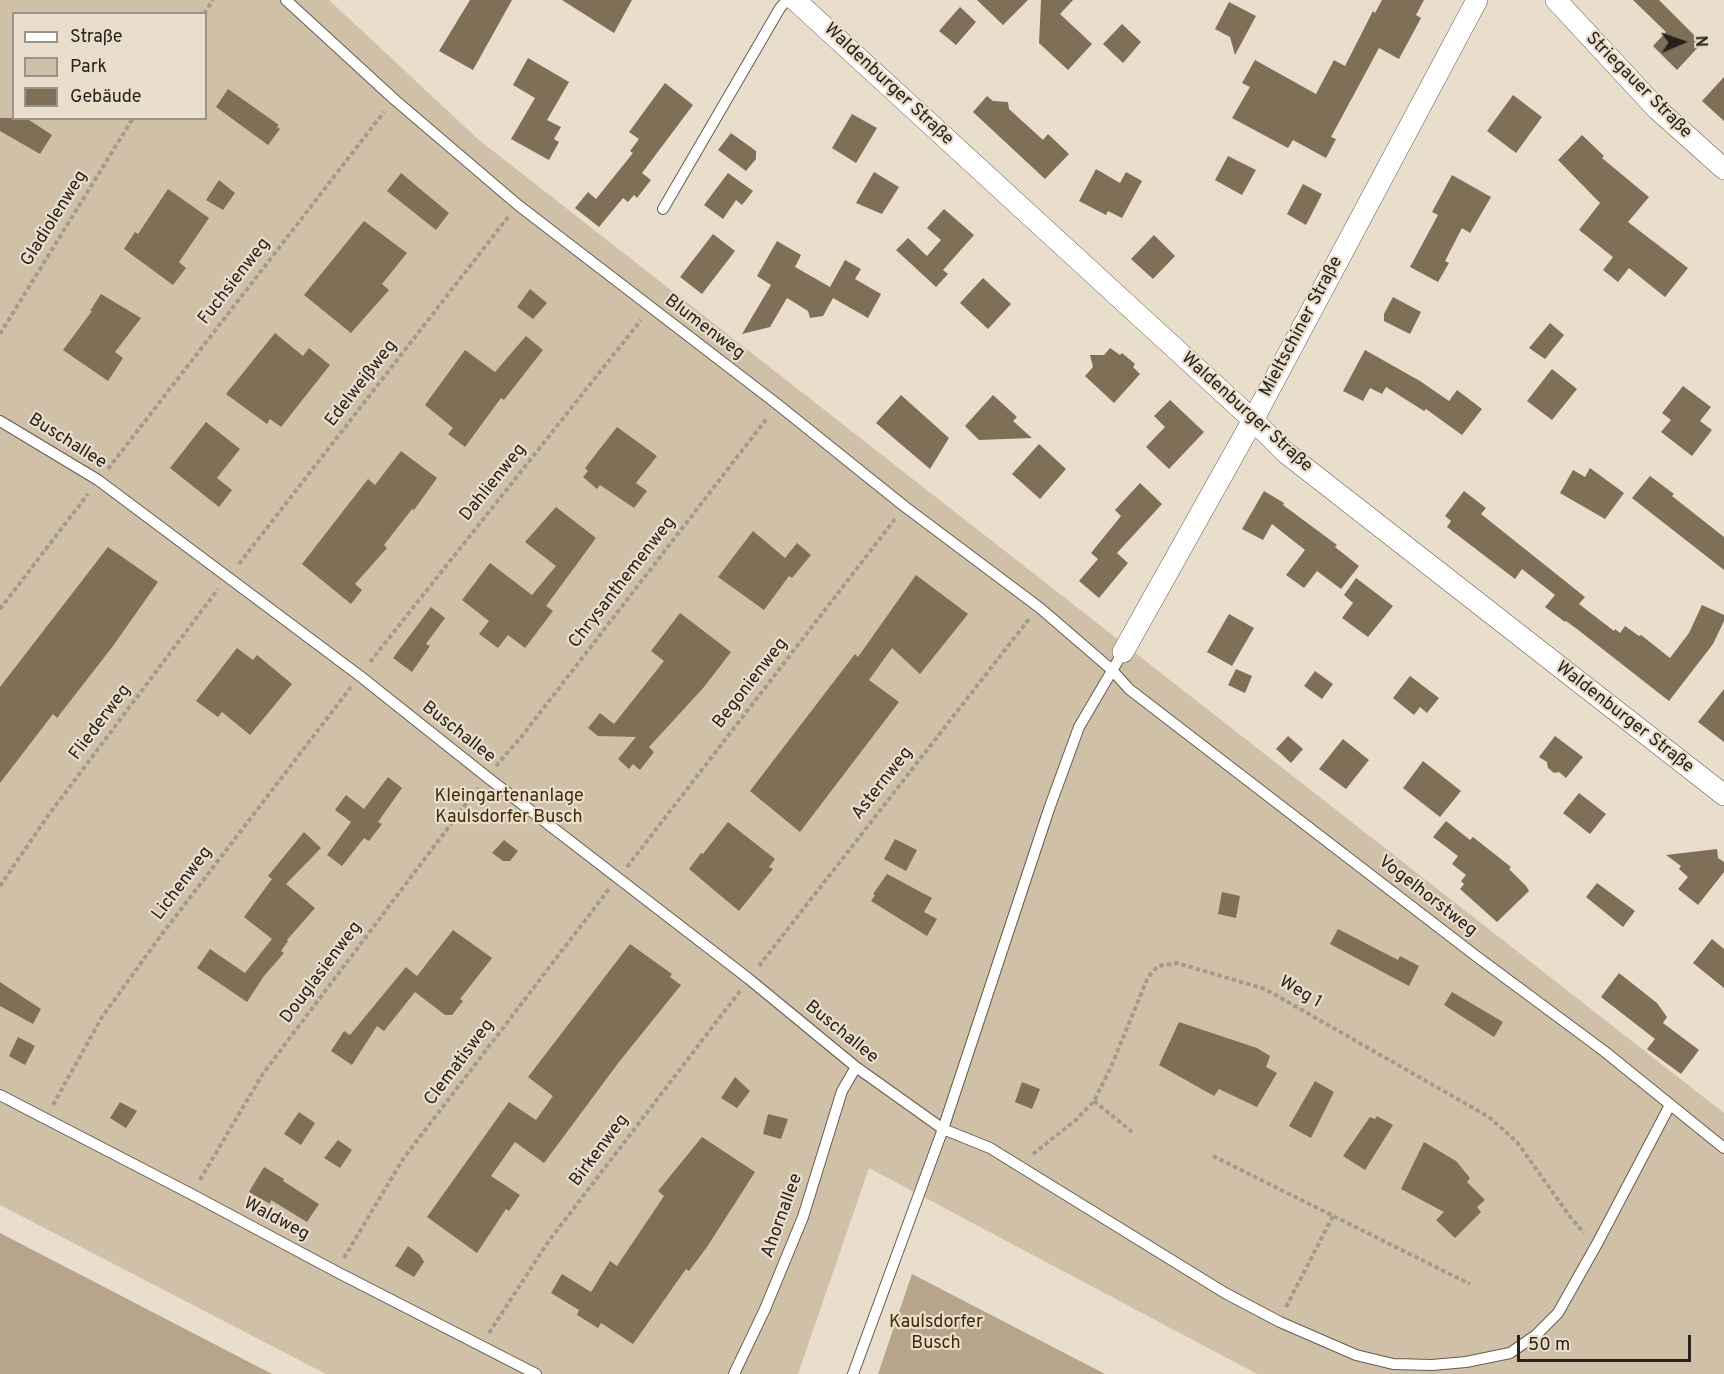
<!DOCTYPE html>
<meta charset="utf-8">
<style>
body{margin:0}
#map{position:relative;width:1724px;height:1374px;overflow:hidden;background:#e9ddcb;font-family:Overpass,sans-serif}
canvas{display:block}
.legend{position:absolute;left:12px;top:12px;width:195px;height:108px;box-sizing:border-box;background:#e9ddcb;border:2px solid #9b9385;margin:0;padding:8px 10px;list-style:none;font-size:18px;color:#27231c}
.legend li{display:flex;align-items:center;gap:12px;height:30px}
.legend b{width:30px;border:2px solid #9b9385}
.north{position:absolute;left:1652px;top:12px;width:60px;height:60px;-webkit-text-stroke:4px #e9ddcb;paint-order:stroke;rotate:88deg;font-size:16px;font-weight:700;line-height:24px;text-align:center;color:#27231c}
.north::after{content:'';display:block;margin:auto;width:21px;height:27px;background:#27231c;clip-path:polygon(50% 0,100% 100%,50% 72%,0 100%)}
.scale{position:absolute;left:1517px;top:1335px;width:174px;height:27px;box-sizing:border-box;border:3px solid #27231c;border-top:0;padding-left:8px;font-size:18px;line-height:21px;white-space:nowrap;color:#27231c;-webkit-text-stroke:4px #e9ddcb;paint-order:stroke}
</style>
<div id="map">
<canvas width="1724" height="1374"></canvas>
<ul class="legend">
<li><b style="height:8px;background:#fff"></b>Straße</li>
<li><b style="height:16px;background:#d0c0a8"></b>Park</li>
<li><b style="height:16px;background:#7f6f57"></b>Gebäude</li>
</ul>
<div class="north">N</div>
<div class="scale">50 m</div>
</div>
<script>
const c = document.querySelector('canvas').getContext('2d');
c.lineJoin = 'round';
function fillPath(path, color) { c.fillStyle = color; c.fill(path, 'evenodd'); }
const shape = rows => new Path2D(rows.map(r => 'M' + r).join(''));
function trace(path, color, width, dash) { c.strokeStyle = color; c.lineWidth = width; c.lineCap = dash ? 'butt' : 'round'; c.setLineDash(dash || []); c.stroke(path); }
function drawText(font, color, halo, rows, align = 'center') {
  c.font = font + ' Overpass,sans-serif'; c.lineWidth = 4.5; c.setLineDash([]); c.textBaseline = 'middle'; c.strokeStyle = halo; c.fillStyle = color; for (const [text, x, y, turn = 0] of rows) {
    c.save(); c.translate(x, y); c.rotate((+turn || 0) * Math.PI / 180); c.textAlign = isNaN(turn) ? turn : align; if (halo) c.strokeText(text, 0, 0); c.fillText(text, 0, 0); c.restore();
  }
}
fillPath(shape([
 [0,0,329,0,479,140,1724,1113,1724,1374,1257,1374,869,1168,798,1374,326,1374,0,1205],
 [14,14,206,14,206,118,14,118]
]), '#d0c0a8');
fillPath(shape([
 [0,1233,272,1374,0,1374],
 [912,1274,1105,1374,878,1374]
]), '#b6a58b');
fillPath(shape([
 [470,0,512,0,473,70,439,51],
 [562,0,632,0,614,33],
 [977,0,1028,0,1003,25],
 [1041,0,1073,0,1060,14,1092,44,1068,70,1039,43],
 [1382,0,1424,0,1416,15,1421,18,1399,59,1379,48,1331,137,1336,139,1326,158,1293,140,1288,148,1232,118,1250,87,1242,83,1255,60,1316,94,1334,60,1345,66,1373,11,1375,13],
 [1633,0,1659,0,1702,43,1677,70,1653,46,1666,32],
 [1229,2,1256,16,1235,55,1230,37,1215,29],
 [960,7,976,22,956,45,939,31],
 [1122,24,1141,42,1123,63,1103,44],
 [528,58,569,82,547,120,561,127,554,139,559,142,549,160,511,139,535,98,513,85],
 [1724,77,1724,121,1702,101],
 [665,83,693,105,642,173,651,180,637,198,634,195,628,202,623,198,599,227,575,208,588,192,596,199,633,153,630,151,639,139,629,132],
 [228,89,279,125,277,127,280,129,268,145,216,107],
 [1513,95,1542,117,1516,153,1487,131],
 [987,96,993,101,1008,102,1009,109,1043,140,1048,134,1069,154,1045,179,973,112],
 [852,114,877,128,856,163,832,148],
 [0,118,26,118,52,135,40,154,0,131],
 [731,133,756,151,756,159,746,171,718,150],
 [1582,135,1604,156,1602,158,1649,197,1628,222,1688,268,1665,297,1629,268,1618,282,1603,270,1613,257,1579,230,1600,203,1558,160],
 [1228,156,1256,170,1242,195,1215,180],
 [1096,169,1120,183,1126,172,1142,181,1122,218,1108,211,1106,215,1079,201],
 [874,172,899,187,882,214,856,203],
 [401,173,449,213,436,230,387,191],
 [728,173,753,191,742,205,736,200,723,219,704,205],
 [1452,175,1491,197,1470,233,1462,228,1445,261,1449,263,1438,282,1410,267,1438,215,1432,212],
 [219,180,235,193,223,210,206,200],
 [1303,184,1322,194,1306,225,1287,214],
 [168,189,209,218,179,262,186,268,173,285,124,249,135,232,138,234],
 [944,209,974,235,943,270,948,274,936,287,896,250,908,238,927,256,941,240,927,228],
 [364,221,407,253,382,284,389,290,351,333,304,295],
 [713,234,735,251,702,294,680,277],
 [1154,235,1175,256,1153,279,1131,259],
 [777,241,801,255,795,267,830,287,845,260,861,269,855,279,881,294,868,318,833,298,823,316,810,318,808,311,787,298,770,327,742,334,771,285,757,276],
 [983,278,1011,304,988,329,960,303],
 [530,289,547,303,533,319,517,307],
 [101,294,141,318,115,352,123,358,108,381,63,350,92,311,90,311],
 [1393,297,1421,312,1410,334,1384,321,1384,314],
 [1550,323,1564,335,1545,359,1529,348],
 [275,333,303,356,309,348,330,365,281,427,270,419,267,424,226,394],
 [526,336,543,350,504,400,501,398,465,447,448,434,453,428,425,405,465,350,495,372],
 [1110,348,1120,355,1122,353,1135,364,1133,367,1140,374,1114,403,1085,376,1093,367,1090,355,1104,355],
 [1365,350,1420,381,1449,401,1457,390,1482,409,1462,435,1426,409,1424,411,1386,387,1382,394,1370,388,1363,401,1343,391],
 [1552,369,1577,389,1552,420,1527,401],
 [1683,386,1711,407,1700,421,1712,430,1692,456,1661,432,1671,420,1662,413],
 [901,395,949,438,930,469,876,423],
 [993,395,1017,417,1013,421,1032,438,979,440,965,426],
 [1170,400,1204,432,1169,469,1146,447,1165,427,1154,416],
 [206,422,240,449,217,478,232,490,219,507,170,468],
 [617,427,657,456,636,483,647,491,634,508,600,485,597,489,583,477,588,471,585,468],
 [1039,444,1066,469,1040,499,1012,474],
 [401,451,437,478,414,510,412,509,384,545,387,548,355,584,362,590,351,604,302,564,368,479,375,485],
 [1590,468,1624,493,1605,519,1560,493,1573,470,1585,477],
 [1650,476,1674,494,1672,496,1724,537,1724,570,1632,498],
 [1140,483,1162,504,1117,553,1128,563,1099,598,1079,581,1098,559,1091,553,1121,516,1115,510],
 [1264,491,1284,503,1283,505,1337,545,1335,547,1359,566,1341,589,1317,571,1304,588,1286,575,1305,550,1272,524,1263,540,1242,529],
 [1464,491,1486,508,1481,514,1585,597,1579,604,1614,631,1615,629,1620,633,1625,626,1639,636,1641,635,1670,658,1689,633,1702,605,1724,615,1724,621,1713,644,1669,701,1577,629,1566,621,1565,622,1545,607,1555,595,1522,569,1515,579,1447,527,1451,521,1445,516],
 [556,507,596,538,546,606,553,611,525,648,508,635,498,648,479,634,489,621,462,600,490,563,532,595,556,566,525,542],
 [753,531,785,558,797,543,811,555,792,578,789,576,764,610,718,577],
 [108,547,158,582,113,646,57,718,53,714,0,783,0,687],
 [916,575,968,614,920,674,892,648,869,680,899,702,800,832,750,791,855,654,858,657],
 [1356,578,1393,606,1368,637,1342,618,1353,603,1344,595],
 [431,607,445,618,426,644,430,646,412,672,393,658],
 [680,613,731,652,704,687,649,747,654,752,640,770,633,764,629,769,618,759,636,737,598,736,588,728,600,713,614,724,664,661,651,651],
 [1229,614,1254,628,1232,666,1207,652],
 [237,648,253,660,257,655,292,684,250,735,222,712,218,717,196,701],
 [1236,669,1252,676,1245,693,1228,685],
 [1315,671,1333,684,1322,699,1304,686],
 [1410,676,1439,698,1427,713,1420,707,1414,715,1393,698],
 [1724,689,1724,742,1698,722],
 [1288,736,1303,749,1291,763,1276,749],
 [1555,736,1583,757,1566,778,1559,772,1554,773,1548,768,1547,762,1539,757],
 [1343,739,1369,760,1346,789,1319,769],
 [1423,761,1461,791,1440,817,1403,788],
 [388,777,402,788,378,822,382,824,369,841,364,838,342,866,327,855,351,822,335,810,346,795,364,809],
 [1579,793,1606,814,1590,834,1563,813],
 [1446,821,1470,840,1473,837,1511,867,1509,869,1526,886,1529,891,1497,922,1460,889,1464,884,1461,881,1466,875,1452,864,1458,856,1433,837],
 [728,822,775,859,769,867,773,869,739,911,689,869,701,853,703,854],
 [304,832,321,848,286,884,315,908,287,940,288,941,281,951,284,953,264,976,247,1002,197,968,210,949,245,973,272,939,244,917,272,879,268,876],
 [895,839,917,850,906,871,884,859],
 [504,840,518,851,510,861,503,861,492,853],
 [1717,849,1718,858,1724,862,1724,872,1698,905,1678,889,1688,877,1679,869,1681,866,1666,855],
 [887,874,932,898,924,912,937,919,927,936,871,901,875,895,873,894],
 [1597,883,1635,911,1623,927,1586,897],
 [1222,892,1240,896,1236,918,1218,914],
 [1338,929,1398,960,1400,956,1419,966,1409,986,1330,944],
 [453,930,492,958,460,999,463,1001,452,1015,445,1015,415,992,384,1031,377,1026,352,1065,331,1051,344,1031,350,1035,406,967,417,976],
 [1712,939,1724,949,1724,988,1693,963],
 [630,944,672,974,670,977,681,985,619,1062,544,1163,515,1142,491,1176,520,1195,509,1211,506,1209,477,1253,427,1217,509,1102,536,1120,553,1096,528,1077],
 [1619,973,1657,1003,1667,1017,1663,1023,1699,1050,1681,1074,1647,1049,1655,1039,1601,997],
 [0,982,41,1009,33,1024,0,1006],
 [1452,992,1503,1022,1494,1037,1444,1005],
 [1179,1022,1257,1048,1270,1056,1266,1067,1277,1073,1257,1107,1219,1089,1214,1096,1159,1065],
 [18,1037,35,1046,25,1065,9,1056],
 [735,1077,750,1091,737,1108,721,1098],
 [1315,1081,1334,1092,1311,1138,1289,1126],
 [1022,1082,1040,1089,1032,1109,1015,1102],
 [120,1102,137,1111,126,1128,110,1118],
 [299,1112,315,1123,301,1145,284,1134],
 [768,1114,788,1119,781,1139,763,1134],
 [1377,1116,1393,1125,1365,1170,1343,1156,1370,1117,1375,1119],
 [702,1137,755,1172,707,1247,689,1271,686,1269,633,1344,601,1323,598,1328,577,1315,579,1310,551,1293,562,1274,591,1292,610,1261,617,1266,664,1196,658,1191],
 [338,1140,352,1150,340,1168,324,1158],
 [1424,1142,1456,1161,1470,1178,1467,1182,1485,1200,1477,1207,1481,1212,1455,1238,1436,1220,1444,1212,1401,1189],
 [264,1167,284,1179,283,1181,319,1204,307,1222,271,1200,270,1204,249,1192],
 [408,1246,420,1255,424,1262,414,1277,395,1266]
]), '#7f6f57');
const lane = shape([
 [286,0,395,100,518,205,777,404,904,506,1040,608,1112,670,1129,689,1476,956,1604,1051,1724,1148],
 [663,209,780,8,787,0],
 [0,421,98,480,360,676,487,777,749,979,856,1067,943,1129,990,1148,1225,1293,1280,1322,1356,1355,1393,1364,1432,1365,1466,1362,1510,1353,1536,1335,1558,1313,1598,1242,1670,1105],
 [0,1095,193,1195,337,1272,536,1374],
 [734,1374,765,1309,803,1217,842,1091,856,1067],
 [853,1374,943,1129,1049,809,1079,727,1123,652]
]);
const street = shape([
 [795,0,1253,420,1286,453,1724,795],
 [1556,0,1657,109,1724,169],
 [1123,652,1253,420,1477,0]
]);
trace(lane, '#665c4d', 12);
trace(street, '#665c4d', 22);
trace(shape([
 [204,14,213,0],
 [0,334,133,118],
 [108,469,384,112],
 [239,564,508,217],
 [0,609,88,494],
 [370,662,641,320],
 [496,766,522,736,768,417],
 [627,867,895,519],
 [0,886,47,817,218,589],
 [759,966,1029,619],
 [1094,1101,1132,1132],
 [53,1105,102,1017,159,938,351,687],
 [1033,1154,1076,1120,1094,1101,1111,1067,1148,977,1158,966,1177,963,1265,989,1489,1117,1517,1142,1571,1218,1584,1233],
 [1213,1156,1470,1284],
 [200,1180,262,1075,478,788],
 [344,1258,403,1159,609,889],
 [1286,1307,1333,1216],
 [489,1333,548,1242,740,991]
]), '#a49a8c', 4, [4.5, 3]);
trace(lane, '#fff', 10);
trace(street, '#fff', 21);
drawText('18px', '#27231c', '#e9ddcb', [
 ["Waldenburger Straße",888,85,43],
 ["Striegauer Straße",1638,86,45],
 ["Gladiolenweg",55,219,-58],
 ["Fuchsienweg",235,282,-52],
 ["Mieltschiner Straße",1302,327,-62],
 ["Blumenweg",704,328,37],
 ["Edelweißweg",362,384,-52],
 ["Waldenburger Straße",1246,413,42],
 ["Buschallee",67,442,32],
 ["Dahlienweg",494,483,-51],
 ["Chrysanthemenweg",623,583,-52],
 ["Begonienweg",751,684,-52],
 ["Waldenburger Straße",1624,718,38],
 ["Fliederweg",101,723,-53],
 ["Buschallee",458,733,38],
 ["Asternweg",883,784,-52],
 ["Lichenweg",183,884,-53],
 ["Vogelhorstweg",1427,897,38],
 ["Douglasienweg",322,973,-53],
 ["Weg 1",1300,993,30],
 ["Buschallee",841,1033,39],
 ["Clematisweg",460,1063,-53],
 ["Birkenweg",600,1151,-53],
 ["Ahornallee",783,1216,-70],
 ["Waldweg",276,1220,28]
]);
drawText('18px', '#3f2b08', '#e9ddcb', [
 ["Kleingartenanlage",509,797],
 ["Kaulsdorfer Busch",509,818],
 ["Kaulsdorfer",936,1323],
 ["Busch",936,1344]
]);
</script>
